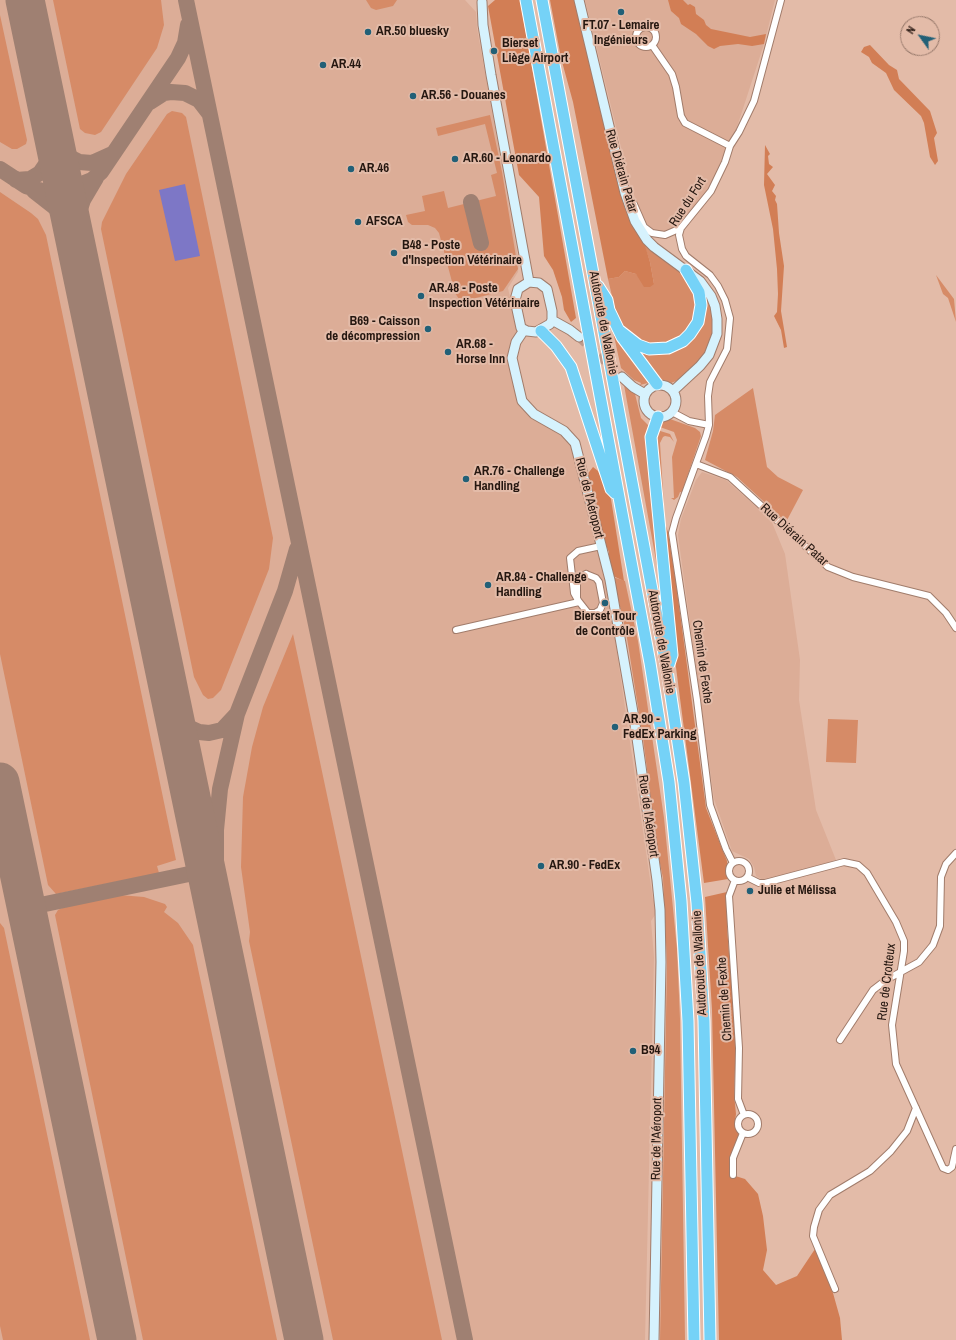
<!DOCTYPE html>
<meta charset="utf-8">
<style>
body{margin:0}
#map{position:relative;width:956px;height:1340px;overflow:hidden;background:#e3bba8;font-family:"Archivo Narrow",sans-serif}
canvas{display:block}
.north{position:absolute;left:900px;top:16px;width:40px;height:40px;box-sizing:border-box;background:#e3bba8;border:1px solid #97796b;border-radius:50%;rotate:303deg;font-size:11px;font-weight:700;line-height:16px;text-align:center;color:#251710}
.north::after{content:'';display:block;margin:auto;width:14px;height:18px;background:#226077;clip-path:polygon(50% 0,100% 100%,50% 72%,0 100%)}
</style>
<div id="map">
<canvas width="956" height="1340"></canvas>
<div class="north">N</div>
</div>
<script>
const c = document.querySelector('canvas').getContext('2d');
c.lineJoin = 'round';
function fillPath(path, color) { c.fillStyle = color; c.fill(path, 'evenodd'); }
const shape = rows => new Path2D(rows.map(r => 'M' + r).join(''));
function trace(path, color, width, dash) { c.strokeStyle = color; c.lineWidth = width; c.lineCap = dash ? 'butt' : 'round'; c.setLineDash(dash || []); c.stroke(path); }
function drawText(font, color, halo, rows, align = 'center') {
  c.font = font + ' "Archivo Narrow",sans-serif'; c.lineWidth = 4; c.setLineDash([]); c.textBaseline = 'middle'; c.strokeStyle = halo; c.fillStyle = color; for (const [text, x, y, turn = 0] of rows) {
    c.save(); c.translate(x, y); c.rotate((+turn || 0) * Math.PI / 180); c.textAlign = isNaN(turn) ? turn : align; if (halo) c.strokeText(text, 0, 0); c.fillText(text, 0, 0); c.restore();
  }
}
fillPath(shape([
 [0,0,465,0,476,12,477,28,519,263,518,272,508,288,517,331,509,361,515,390,517,400,524,410,565,437,571,444,607,584,653,900,655,900,657,912,651,921,654,957,645,1340,0,1340],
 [585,0,775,0,764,44,736,130,708,190,679,227,666,233,653,230,644,222,630,184],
 [702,472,726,480,771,520,785,554,800,660,799,700,816,810,836,860,765,881,756,876,754,867,749,859,732,851,714,799,678,535,681,519,696,480]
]), '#dcad97');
fillPath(shape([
 [53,0,161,0,164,25,157,48,101,132,95,135,85,133,80,129],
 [366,0,397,0,393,6,376,10,371,8],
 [0,15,27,140,26,144,17,149,12,149,0,142],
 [172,111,182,113,186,117,273,538,269,569,221,690,213,698,208,699,203,695,194,677,101,229,102,222,126,174,167,114],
 [490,115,502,172,518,269,503,291,464,301,459,299,455,293,439,233,435,228,428,225,412,225,408,222,406,215,425,211,422,196,444,191,448,208,496,196,491,175,497,173,485,124,438,136,436,128],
 [0,192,31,213,38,219,46,235,176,860,157,866,159,873,56,894,48,885,0,654],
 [643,241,682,271,698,297,694,324,675,342,653,347,632,337,623,326,615,309,608,279,619,277,625,271,636,274,654,284,650,262],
 [936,275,954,299,956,322,948,298,943,294],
 [701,289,707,296,713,312,712,337,703,357,681,379,671,383,663,380,658,378,635,347,644,350,691,337],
 [612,327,652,382,640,385,641,383,634,380,621,368],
 [624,385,635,394,641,418,649,426,662,593],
 [753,388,767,467,778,477,803,490,786,522,737,477,705,460,713,431,715,415],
 [670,419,695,428,700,432,701,436,682,492,680,492,678,497,674,500,671,498,674,498,672,457,677,440,674,432,657,426,662,421],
 [657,430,670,434,674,442,670,437,665,436,663,437,660,443,665,523,662,523],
 [613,577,625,581,638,641,664,818,677,949,680,1019,685,1340,660,1340,667,964,663,878,658,854,643,738,626,632],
 [293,634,442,1340,333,1340,249,941,250,932,241,867,243,797,252,747,263,707],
 [828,719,858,720,856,763,826,762],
 [119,895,144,897,165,904,167,907,164,912,178,923,193,945,277,1340,143,1340,55,915,58,910,62,908],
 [0,923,4,928,90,1340,3,1340,0,1326]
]), '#d68b67');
fillPath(shape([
 [495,0,520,0,576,318,571,322,564,310,562,297,553,270,544,256,539,197,519,175,488,6],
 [550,0,576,0,591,66,650,262,654,284,650,287,644,287,636,274,625,271,619,277,608,279,573,102,561,58],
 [668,0,683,0,688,5,690,4,695,7,696,14,704,20,706,25,711,29,750,37,766,34,764,44,752,46,738,44,720,46,714,49,708,46,696,34,681,24,679,18,671,11],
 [870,45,889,65,897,70,899,79,930,111,937,133,934,138,938,161,935,165,930,157,924,123,921,116,894,90,886,73,872,63,869,57,861,52,864,47],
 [765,145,770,154,768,156,769,164,773,167,767,174,775,185,772,191,776,196,775,200,777,204,779,233,784,266,781,311,787,347,784,348,781,330,774,316,777,312,778,294,777,269,773,229,764,185],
 [593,467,598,471,611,499,624,581,613,576,609,559,609,552,599,531,599,509,592,494,586,476],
 [662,523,665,523,668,532,676,583,706,808,727,861,728,879,704,883,674,652],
 [727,892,727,927,736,1044,734,1094,736,1114,735,1121,739,1138,730,1158,729,1174,745,1179,758,1194,763,1216,767,1250,763,1270,776,1285,797,1276,815,1249,833,1293,840,1318,842,1340,719,1340,712,1010,705,897]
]), '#d27e55');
fillPath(shape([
 [185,184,200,256,175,261,159,190]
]), '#7d77c6');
trace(shape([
 [186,0,465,1340],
 [150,102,164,93,171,92,185,93,199,100,209,113],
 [54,142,65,155,79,162,92,163,112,154],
 [0,169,26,186,45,192,64,191,92,180,101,172,178,58,185,43,188,25],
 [16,180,30,179,40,173,51,157,54,142],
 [34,191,57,209,73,235],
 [471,202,481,243],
 [79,260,76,233,78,215,83,200,96,178],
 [171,698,179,719,188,727,199,732,209,733,222,730,236,715],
 [26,908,189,874,206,864,212,857,215,849],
 [234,1007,222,940,216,882,216,830,220,789,237,714,285,591,297,549]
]), '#9f8072', 16);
trace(shape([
 [25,0,304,1340],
 [0,782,117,1340]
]), '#9f8072', 39);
trace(shape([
 [579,337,622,377]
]), '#bd9a8a', 9, [9, 4.5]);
const street = shape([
 '636 37a10 10 0 1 1 20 0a10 10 0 1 1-20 0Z',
 [652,45,672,74,676,87,681,116,685,123,730,146],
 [633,202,644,227,652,233,665,235,681,228],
 [672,412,689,421,709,425],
 [696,464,730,477,828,567,853,577,929,596,946,613,956,628],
 [586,574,596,578,599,582,603,603,600,610,595,613,588,613,577,599,577,583,582,576,586,574],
 [456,630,579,602,574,593,570,558,578,551,601,546],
 '729 871a10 10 0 1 1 20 0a10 10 0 1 1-20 0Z',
 [733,863,726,849,710,805,697,700,672,533,676,518,706,436,709,425,708,396,710,382,727,349,730,318,725,300,718,286,710,275,686,256,682,249,679,235,681,228,711,191,725,162,730,146,739,132,754,101,781,0],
 [747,877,759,883,765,883,844,862,858,865,867,873,896,922,904,941,904,951,892,1025,896,1064,943,1168,948,1170,952,1167,956,1149],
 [735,880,729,896,739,1048,738,1099,744,1115],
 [840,1040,873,990,886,980,919,962,933,945,940,926,941,877,946,864,956,853],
 '738 1124a10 10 0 1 1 20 0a10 10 0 1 1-20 0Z',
 [733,1175,733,1158,743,1133],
 [835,1289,813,1236,814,1227,819,1210,830,1195,870,1171,891,1151,907,1131,916,1108]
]);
const secondary = shape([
 [579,0,625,193,635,221,647,240,654,247,700,281,711,296,715,306,717,319,717,334,709,355,700,366,673,391],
 [482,2,483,25,491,75,529,282],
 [529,282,539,283,547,289,552,311,552,320,550,324,536,332,527,331,521,328,515,300,518,289,529,282],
 [552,320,570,330,579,337],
 [524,330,516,342,512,358,522,401,534,414,564,431,575,443,610,580,635,724,657,880,660,910,661,962,654,1340],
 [622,377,633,387,645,394],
 '644 401a16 16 0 1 1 32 0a16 16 0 1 1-32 0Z'
]);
const highway = shape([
 [526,0,650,663,669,782,681,901,688,1021,694,1340],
 [542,0,667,670,684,783,697,903,704,1021,710,1340],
 [598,286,607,300,609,310,622,337,657,384],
 [541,331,556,346,571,367,611,489,615,493],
 [620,331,638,345,649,349,668,348,683,341,690,334,698,322,701,305,699,292,686,270],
 [658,417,651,437,672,655,669,664]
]);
trace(street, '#a17c6b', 8);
trace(secondary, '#a17c6b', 11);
trace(highway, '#fff', 13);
trace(street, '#fff', 6);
trace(secondary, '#d6f2fd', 9);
trace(highway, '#75d2f7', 11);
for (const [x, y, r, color] of [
 [621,12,4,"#226077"],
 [368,32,4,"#226077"],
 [494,51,4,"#226077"],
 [323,65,4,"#226077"],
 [413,96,4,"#226077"],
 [455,159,4,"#226077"],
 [351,169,4,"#226077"],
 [358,222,4,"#226077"],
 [394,253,4,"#226077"],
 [421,296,4,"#226077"],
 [428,329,4,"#226077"],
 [448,352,4,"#226077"],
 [466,479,4,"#226077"],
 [488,585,4,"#226077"],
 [605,603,4,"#226077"],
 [615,727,4,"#226077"],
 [541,866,4,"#226077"],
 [750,891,4,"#226077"],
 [633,1051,4,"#226077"]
]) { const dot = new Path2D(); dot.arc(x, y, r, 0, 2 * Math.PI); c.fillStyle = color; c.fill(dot); trace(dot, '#e3bba8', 1.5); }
drawText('bold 13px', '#251710', '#e3bba8', [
 ["FT.07 - Lemaire",621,26,"center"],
 ["Ingénieurs",621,41,"center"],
 ["AR.50 bluesky",376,32],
 ["Bierset",502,44],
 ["Liège Airport",502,59],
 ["AR.44",331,65],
 ["AR.56 - Douanes",421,96],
 ["AR.60 - Leonardo",463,159],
 ["AR.46",359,169],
 ["AFSCA",366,222],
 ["B48 - Poste",402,246],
 ["d'Inspection Vétérinaire",402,261],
 ["AR.48 - Poste",429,289],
 ["Inspection Vétérinaire",429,304],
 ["B69 - Caisson",420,322,"right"],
 ["de décompression",420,337,"right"],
 ["AR.68 -",456,345],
 ["Horse Inn",456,360],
 ["AR.76 - Challenge",474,472],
 ["Handling",474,487],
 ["AR.84 - Challenge",496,578],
 ["Handling",496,593],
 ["Bierset Tour",605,617,"center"],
 ["de Contrôle",605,632,"center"],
 ["AR.90 -",623,720],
 ["FedEx Parking",623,735],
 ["AR.90 - FedEx",549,866],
 ["Julie et Mélissa",758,891],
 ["B94",641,1051]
], 'left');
drawText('13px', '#251710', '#e3bba8', [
 ["Rue Diérain Patar",621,171,74],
 ["Rue du Fort",688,202,-57],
 ["Autoroute de Wallonie",603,323,79],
 ["Rue de l'Aéroport",589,498,76],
 ["Rue Diérain Patar",794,535,42],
 ["Autoroute de Wallonie",661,642,80],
 ["Chemin de Fexhe",702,662,82],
 ["Rue de l'Aéroport",648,816,82],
 ["Autoroute de Wallonie",700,963,-93],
 ["Rue de Crotteux",887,982,-83],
 ["Chemin de Fexhe",725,999,-94],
 ["Rue de l'Aéroport",657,1139,-89]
]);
</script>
